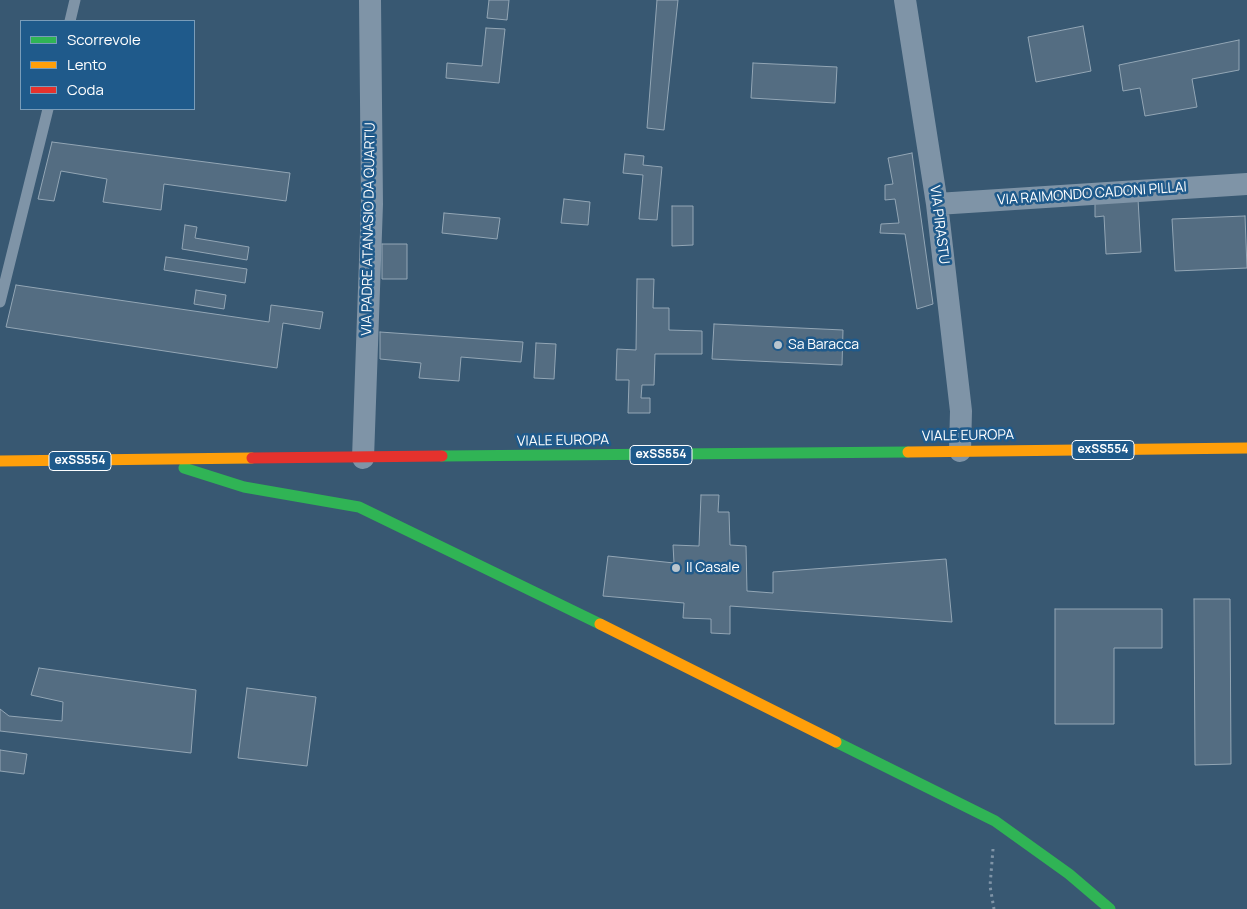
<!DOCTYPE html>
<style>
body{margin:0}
#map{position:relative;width:1247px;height:909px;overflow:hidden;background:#385872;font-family:Manrope,sans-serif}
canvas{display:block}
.legend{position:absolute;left:20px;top:20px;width:175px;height:90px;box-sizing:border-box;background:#1f5a8b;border:1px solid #799cb9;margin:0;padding:6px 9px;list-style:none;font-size:15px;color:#fff}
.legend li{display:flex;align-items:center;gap:10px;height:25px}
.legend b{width:25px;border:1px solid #799cb9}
</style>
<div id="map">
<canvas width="1247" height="909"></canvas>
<ul class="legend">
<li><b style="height:6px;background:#30b455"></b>Scorrevole</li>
<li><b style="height:6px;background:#ff9f0a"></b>Lento</li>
<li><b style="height:6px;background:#e5322d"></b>Coda</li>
</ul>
</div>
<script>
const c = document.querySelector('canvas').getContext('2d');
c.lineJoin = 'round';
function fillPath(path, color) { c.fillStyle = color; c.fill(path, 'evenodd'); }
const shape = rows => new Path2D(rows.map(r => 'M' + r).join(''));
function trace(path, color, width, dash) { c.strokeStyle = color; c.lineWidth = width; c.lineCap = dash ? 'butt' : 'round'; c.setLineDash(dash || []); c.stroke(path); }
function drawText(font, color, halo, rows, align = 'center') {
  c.font = font + ' Manrope,sans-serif'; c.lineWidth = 5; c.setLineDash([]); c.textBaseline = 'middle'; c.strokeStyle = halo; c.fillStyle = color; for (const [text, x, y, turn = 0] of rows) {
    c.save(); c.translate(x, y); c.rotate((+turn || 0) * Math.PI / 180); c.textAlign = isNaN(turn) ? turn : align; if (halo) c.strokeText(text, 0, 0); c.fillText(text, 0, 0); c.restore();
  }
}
const building = shape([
 [489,0,509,0,507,20,487,18,489,0],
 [657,0,678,0,664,130,647,128,657,0],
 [1083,26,1091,71,1036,82,1028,37,1083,26],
 [486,28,505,29,499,83,446,78,447,63,482,66,486,28],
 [1239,40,1239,70,1192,79,1197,107,1145,116,1140,88,1123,91,1119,65,1239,40],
 [753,63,837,67,835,103,751,98,753,63],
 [52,142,290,173,286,201,164,184,161,210,103,202,107,179,61,171,54,201,38,199,52,142],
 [912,153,933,304,917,309,905,234,880,233,881,224,899,223,895,199,885,200,885,185,893,184,888,158,912,153],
 [625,154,644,156,643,165,662,167,657,220,639,219,643,175,623,173,625,154],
 [564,199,590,202,588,225,561,223,564,199],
 [1138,199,1141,252,1106,254,1104,216,1095,217,1095,202,1138,199],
 [672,206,693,206,693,245,672,246,672,206],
 [444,213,500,218,497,239,442,233,444,213],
 [1245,216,1247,268,1175,271,1172,219,1245,216],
 [185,225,197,227,195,238,249,247,247,260,182,249,185,225],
 [382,244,407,244,407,279,382,279,382,244],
 [166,257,247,269,245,283,164,270,166,257],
 [637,279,654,279,653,308,669,308,669,330,702,331,702,354,655,354,654,385,642,385,641,398,650,398,650,413,628,413,629,380,616,380,617,349,636,350,637,279],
 [16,285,269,322,271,305,323,312,320,329,283,323,277,368,6,327,16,285],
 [196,290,226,295,224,309,194,304,196,290],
 [714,324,843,330,842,365,712,359,714,324],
 [380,332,523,342,521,362,461,357,459,381,419,378,421,363,380,359,380,332],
 [536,343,556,344,554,379,534,378,536,343],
 [701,495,719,495,718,512,729,512,730,545,746,546,747,591,773,593,773,572,946,559,952,622,730,606,730,634,711,633,711,619,683,618,684,603,603,596,608,556,674,563,673,545,699,546,701,495],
 [1194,599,1230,599,1231,764,1195,765,1194,599],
 [1055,609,1162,609,1162,648,1114,648,1114,724,1055,724,1055,609],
 [39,668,196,690,191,753,0,731,0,709,9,716,62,721,63,702,31,695,39,668],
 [247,688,316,697,307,766,238,758,247,688],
 [0,750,27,754,24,774,0,771,0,750]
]);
fillPath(building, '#546d82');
trace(building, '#93a6b5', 1);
trace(shape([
 [993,849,990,886,994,909]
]), '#7f94a7', 3, [2.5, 4]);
trace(shape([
 [70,21,75,0],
 [0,302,48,109]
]), '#7f94a7', 11);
trace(shape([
 [905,0,937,204,961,411,960,451],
 [937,204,1247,184],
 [363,458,372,204,370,0]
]), '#7f94a7', 22);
trace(shape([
 [442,456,908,452],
 [184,468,244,487,359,507,600,624],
 [836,742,995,821,1069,874,1110,909]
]), '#30b455', 11);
trace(shape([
 [908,452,1247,448],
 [0,461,252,458],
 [600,624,836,742]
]), '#ff9f0a', 11);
trace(shape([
 [252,458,442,456]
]), '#e5322d', 11);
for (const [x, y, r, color] of [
 [778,345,5,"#b9c5ce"],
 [676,568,5,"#b9c5ce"]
]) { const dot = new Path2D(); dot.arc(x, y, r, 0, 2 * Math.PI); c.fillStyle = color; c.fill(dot); trace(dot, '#1f5a8b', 2); }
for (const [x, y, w] of [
 [1103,450,62],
 [661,455,62],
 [80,461,62]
]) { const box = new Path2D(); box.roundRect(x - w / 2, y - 9.5, w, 19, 4); c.fillStyle = '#1f5a8b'; c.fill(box); trace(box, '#fff', 1); }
drawText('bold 12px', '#fff', null, [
 ["exSS554",1103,450],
 ["exSS554",661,455],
 ["exSS554",80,461]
]);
drawText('14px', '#fff', '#1f5a8b', [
 ["VIA RAIMONDO CADONI PILLAI",1092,194,-4],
 ["VIA PIRASTU",939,225,83],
 ["VIA PADRE ATANASIO DA QUARTU",369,229,-89],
 ["VIALE EUROPA",968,436,-1],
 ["VIALE EUROPA",563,441,-1]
]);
drawText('14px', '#fff', '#1f5a8b', [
 ["Sa Baracca",788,345],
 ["Il Casale",686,568]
], 'left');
</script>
